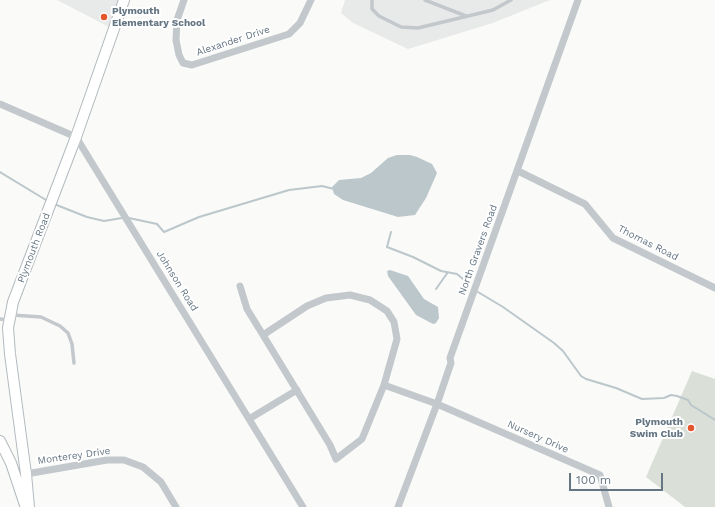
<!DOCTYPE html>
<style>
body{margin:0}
#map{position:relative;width:715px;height:507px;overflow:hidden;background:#fafaf8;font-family:"Work Sans",sans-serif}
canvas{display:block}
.scale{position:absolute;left:569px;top:473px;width:94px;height:18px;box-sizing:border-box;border:2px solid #657683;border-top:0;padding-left:5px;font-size:12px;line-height:14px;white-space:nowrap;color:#657683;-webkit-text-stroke:3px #fff;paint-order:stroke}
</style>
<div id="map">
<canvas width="715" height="507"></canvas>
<div class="scale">100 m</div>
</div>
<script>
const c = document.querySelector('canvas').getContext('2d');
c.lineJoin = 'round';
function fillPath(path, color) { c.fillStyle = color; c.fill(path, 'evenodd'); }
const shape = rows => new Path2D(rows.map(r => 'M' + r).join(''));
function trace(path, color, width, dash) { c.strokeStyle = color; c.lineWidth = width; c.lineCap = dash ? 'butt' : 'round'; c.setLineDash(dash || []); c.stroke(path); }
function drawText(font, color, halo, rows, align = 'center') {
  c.font = font + ' "Work Sans",sans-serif'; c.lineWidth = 4; c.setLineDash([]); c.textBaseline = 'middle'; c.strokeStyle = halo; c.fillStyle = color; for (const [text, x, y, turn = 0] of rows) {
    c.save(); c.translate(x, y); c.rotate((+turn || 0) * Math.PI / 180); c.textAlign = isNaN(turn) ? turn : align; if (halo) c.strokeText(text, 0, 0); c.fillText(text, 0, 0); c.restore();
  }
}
fillPath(shape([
 [57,0,124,0,113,29],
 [345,0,550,0,493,23,408,49,353,23,341,13]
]), '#e8e9e9');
fillPath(shape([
 [692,371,715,379,715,507,685,507,646,477]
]), '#dadfd7');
fillPath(shape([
 [397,155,410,155,417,157,432,164,437,173,426,198,415,215,398,217,343,200,334,194,332,187,339,180,361,178,371,173,388,158],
 [390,270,408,276,424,299,438,307,439,318,436,323,433,324,416,315,388,276,387,271]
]), '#bbc7cb');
trace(shape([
 [0,172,46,200],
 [54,204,87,217,104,221,122,218],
 [129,218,157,224,164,232,199,217,289,190,322,186,334,189],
 [391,232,387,247,413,257,441,271,457,274,463,279],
 [436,289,448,272],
 [478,292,503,307,554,343,563,351,581,376,586,379,616,388,642,399,664,398,671,395,677,396,688,400,691,405,715,420]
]), '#bbc7cb', 2);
const secondary = shape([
 [0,441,11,463,25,505],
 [29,507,26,474,10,354,8,328,13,302,76,137,124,0]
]);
trace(secondary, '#b3babf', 12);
trace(shape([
 [372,0,372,9,379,16,401,27,418,28,493,10,511,0],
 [425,0,466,16],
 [12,315,41,317,60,326,68,333,72,344,74,363],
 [0,319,8,320]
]), '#c3c8cc', 3.5);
trace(shape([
 [184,0,177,20,176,40,179,55,183,63,192,65,289,34,300,23,311,0],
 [0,104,76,137,303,507],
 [518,171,585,204,613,238,715,288],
 [240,286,247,309,263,335],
 [384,385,362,439,336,459,330,445,263,335,307,306,326,298,350,295,370,300,387,311,394,322,397,339,384,385,437,404,600,475,609,507],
 [249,419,297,390],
 [26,474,107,460,124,460,143,467,161,482,176,507],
 [398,507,437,404,451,363,450,358,578,0]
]), '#c3c8cc', 7);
trace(secondary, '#fff', 10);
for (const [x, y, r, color] of [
 [104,17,4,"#e4572e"],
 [691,428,4,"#e4572e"]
]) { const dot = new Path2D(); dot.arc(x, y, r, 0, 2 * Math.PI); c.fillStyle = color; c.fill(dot); trace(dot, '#fff', 1.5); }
drawText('bold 10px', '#657683', '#fff', [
 ["Plymouth",112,11],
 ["Elementary School",112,23],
 ["Plymouth",683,422,"right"],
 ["Swim Club",683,434,"right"]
], 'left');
drawText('10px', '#657683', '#fff', [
 ["Alexander Drive",233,41,-18],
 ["Thomas Road",648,243,27],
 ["Plymouth Road",34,248,-69],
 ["North Gravers Road",478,250,-70],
 ["Johnson Road",177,281,58],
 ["Nursery Drive",538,437,24],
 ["Monterey Drive",74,456,-8]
]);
</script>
